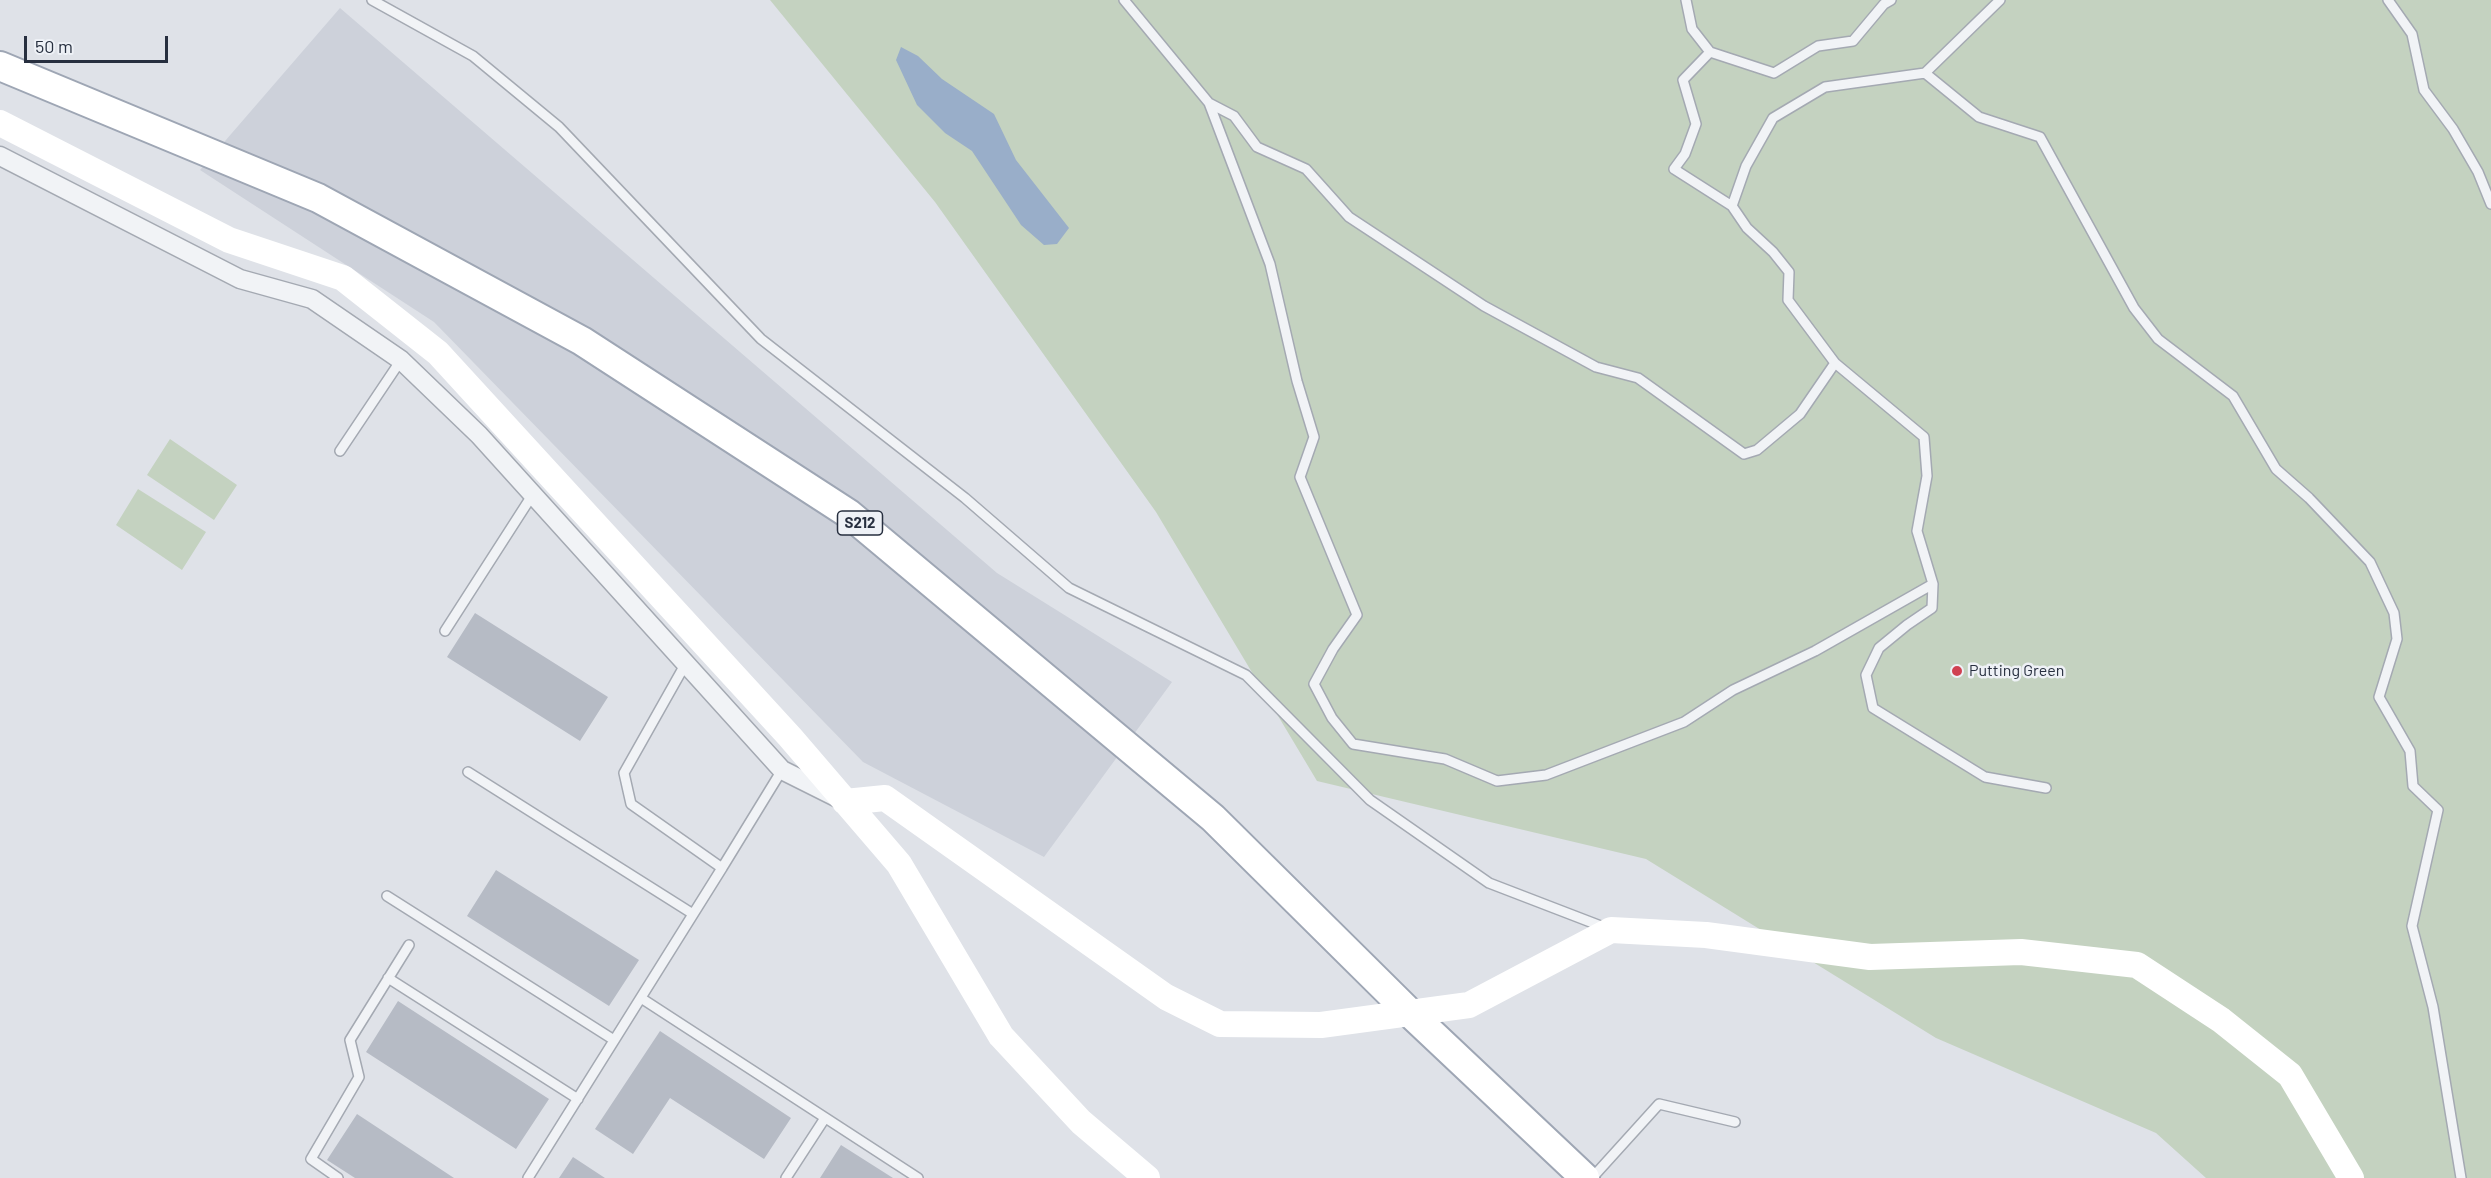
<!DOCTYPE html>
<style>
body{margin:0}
#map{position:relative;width:2491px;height:1178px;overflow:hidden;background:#dfe2e8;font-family:Barlow,sans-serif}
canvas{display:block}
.scale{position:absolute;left:24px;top:36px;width:144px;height:27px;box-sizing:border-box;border:3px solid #272f3f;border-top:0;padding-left:8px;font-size:18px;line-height:21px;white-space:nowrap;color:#272f3f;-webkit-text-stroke:4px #eef1f6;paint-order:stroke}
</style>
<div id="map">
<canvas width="2491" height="1178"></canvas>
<div class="scale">50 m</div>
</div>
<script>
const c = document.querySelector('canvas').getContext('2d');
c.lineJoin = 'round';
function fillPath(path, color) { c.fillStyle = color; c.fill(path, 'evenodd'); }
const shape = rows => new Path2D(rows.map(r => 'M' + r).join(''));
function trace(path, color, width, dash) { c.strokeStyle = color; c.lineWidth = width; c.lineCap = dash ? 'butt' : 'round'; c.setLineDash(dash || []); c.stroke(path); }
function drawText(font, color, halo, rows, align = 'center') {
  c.font = font + ' Barlow,sans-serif'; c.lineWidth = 5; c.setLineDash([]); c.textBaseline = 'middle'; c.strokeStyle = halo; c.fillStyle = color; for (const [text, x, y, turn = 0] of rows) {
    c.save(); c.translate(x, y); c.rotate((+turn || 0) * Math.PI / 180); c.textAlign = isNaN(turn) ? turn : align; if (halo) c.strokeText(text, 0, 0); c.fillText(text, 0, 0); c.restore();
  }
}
fillPath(shape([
 [340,8,997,573,1172,682,1044,857,863,762,434,322,200,170]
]), '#cdd1da');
fillPath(shape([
 [770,0,2491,0,2491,1178,2206,1178,2156,1133,1936,1038,1646,859,1317,781,1156,512,935,202],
 [170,439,237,485,214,520,147,475],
 [138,489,206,532,182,570,116,525]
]), '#c4d2c0');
fillPath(shape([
 [901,47,918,56,942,79,994,114,1016,160,1069,228,1057,244,1044,245,1021,225,972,151,945,133,917,105,896,60]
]), '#99aec9');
fillPath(shape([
 [475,613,608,697,580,741,447,657],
 [496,870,639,960,609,1006,467,916],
 [398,1001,549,1099,516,1149,366,1052],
 [660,1031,791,1118,764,1159,670,1098,633,1154,595,1129],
 [357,1114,454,1178,355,1178,327,1160],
 [841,1145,893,1178,820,1178],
 [573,1157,605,1178,559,1178]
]), '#b6bbc5');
const lane = shape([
 [372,0,473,56,559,127,761,339,965,498,1069,588,1246,675,1370,800,1489,883,1606,928],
 [1124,0,1209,103,1270,264,1297,381,1314,437,1300,477,1357,615,1333,649,1314,684,1332,718,1353,744,1445,759,1497,781,1546,775,1684,722,1733,690,1815,651,1933,584,1917,531,1927,476,1924,437,1835,363,1788,300,1789,272,1773,252,1747,228,1732,206,1746,166,1773,118,1825,87,1925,73,2000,0],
 [1686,0,1692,29,1710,52,1774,73,1818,46,1853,41,1884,4,1891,0],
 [2388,0,2412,34,2424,90,2453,129,2478,172,2491,204],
 [1710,52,1683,80,1696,124,1685,154,1674,169,1732,206],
 [1925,73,1979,117,2040,137,2134,308,2158,339,2233,396,2276,469,2309,498,2370,562,2394,613,2397,639,2379,697,2410,751,2413,786,2438,810,2412,926,2433,1007,2461,1178],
 [1209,103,1234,116,1257,147,1306,169,1349,217,1484,306,1596,367,1638,378,1744,454,1757,450,1800,414,1835,363],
 [340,451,401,360],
 [1933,584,1932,608,1907,625,1879,648,1866,675,1873,708,1985,777,2046,788],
 [445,631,533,494],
 [468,772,693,914],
 [722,868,782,770],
 [387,896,614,1040],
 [388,978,578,1099],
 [641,998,918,1178],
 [338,1178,311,1159,359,1077,350,1040,409,945],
 [528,1178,722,868,631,804,624,773,686,663],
 [786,1178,825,1118],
 [1592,1178,1659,1104,1735,1122]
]);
const street = shape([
 [0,156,240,279,312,299,401,360,479,435,782,770,838,798]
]);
const primary = shape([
 [0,66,318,198,582,341,849,514,1213,818,1410,1013,1585,1178]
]);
trace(lane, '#a4a9b2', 12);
trace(street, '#a4a9b2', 21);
trace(primary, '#9ea6b4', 32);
trace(lane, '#f1f3f6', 9);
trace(street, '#f1f3f6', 18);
trace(shape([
 [0,123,229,240,343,278,438,353,790,737,899,864,1001,1036,1081,1122,1147,1178],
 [845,802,885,798,1166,997,1220,1024,1321,1025,1469,1005,1611,930,1706,935,1870,957,2021,952,2137,965,2221,1020,2290,1075,2351,1178]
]), '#fff', 26);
trace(primary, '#fff', 28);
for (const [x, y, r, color] of [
 [1957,671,6,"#d04151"]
]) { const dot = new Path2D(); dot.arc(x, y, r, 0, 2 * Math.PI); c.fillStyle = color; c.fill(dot); trace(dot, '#eef1f6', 2); }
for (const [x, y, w] of [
 [860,523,45]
]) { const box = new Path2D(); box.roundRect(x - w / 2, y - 12, w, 24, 4.5); c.fillStyle = '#eef1f6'; c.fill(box); trace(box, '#272f3f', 1.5); }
drawText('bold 15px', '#272f3f', null, [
 ["S212",860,523]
]);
drawText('16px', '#272f3f', '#eef1f6', [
 ["Putting Green",1969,671]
], 'left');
</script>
